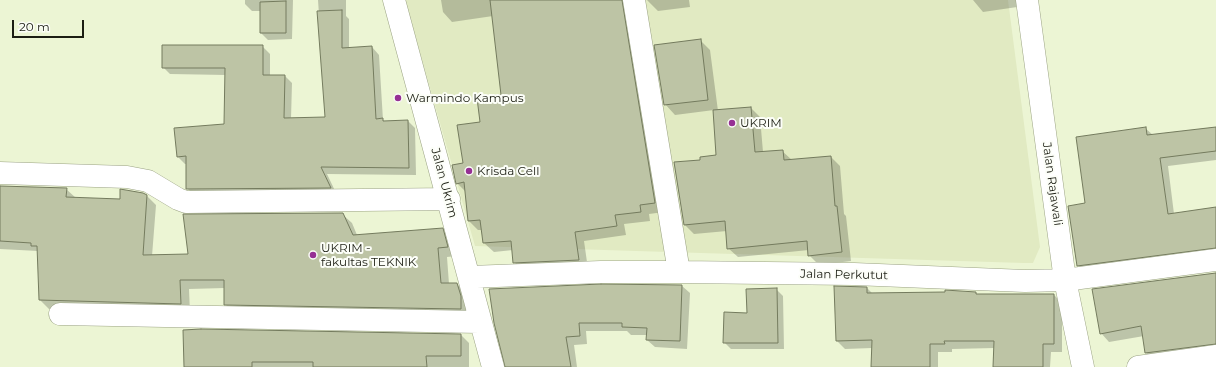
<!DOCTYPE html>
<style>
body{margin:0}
#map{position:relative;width:1216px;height:367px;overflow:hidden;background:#ecf5d4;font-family:Montserrat,sans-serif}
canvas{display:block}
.scale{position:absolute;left:12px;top:20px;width:72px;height:18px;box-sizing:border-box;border:2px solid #1c1e13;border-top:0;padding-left:5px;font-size:12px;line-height:14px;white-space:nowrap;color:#1c1e13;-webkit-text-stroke:3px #fcfef8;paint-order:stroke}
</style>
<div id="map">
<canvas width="1216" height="367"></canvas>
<div class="scale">20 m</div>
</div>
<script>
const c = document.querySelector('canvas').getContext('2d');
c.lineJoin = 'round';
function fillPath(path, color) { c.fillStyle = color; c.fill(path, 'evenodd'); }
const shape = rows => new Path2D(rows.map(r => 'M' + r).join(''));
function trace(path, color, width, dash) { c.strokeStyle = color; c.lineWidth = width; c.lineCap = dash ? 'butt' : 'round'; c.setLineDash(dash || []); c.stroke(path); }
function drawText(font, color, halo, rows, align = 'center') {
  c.font = font + ' Montserrat,sans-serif'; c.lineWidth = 4; c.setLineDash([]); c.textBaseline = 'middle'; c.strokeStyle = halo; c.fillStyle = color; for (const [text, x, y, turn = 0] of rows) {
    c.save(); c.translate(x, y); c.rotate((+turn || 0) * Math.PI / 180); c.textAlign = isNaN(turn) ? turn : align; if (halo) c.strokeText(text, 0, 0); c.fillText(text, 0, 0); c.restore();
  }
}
fillPath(shape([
 [405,0,1008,0,1040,247,1033,263,1024,263,475,246]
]), '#e1eac2');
fillPath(shape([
 [245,0,293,0,292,39,268,40,261,33,261,11,252,11,245,4],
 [318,0,346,0,346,16,349,19,349,49,372,47,379,55,383,120,385,122,408,121,415,128,416,175,327,174,337,195,194,195,187,188,187,164,185,164,178,157,225,125,226,75,170,74,163,67,262,46,270,54,270,76,285,76,292,83,291,119,326,118],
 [441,0,635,0,664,212,649,214,650,221,624,224,626,235,584,241,588,269,524,272,514,262,513,250,494,252,484,243,482,230,478,230,469,221,466,192,457,183,481,123,502,96,493,16,452,22,443,12],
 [647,0,689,0,690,7,658,11],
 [973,0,1023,0,1024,6,983,12],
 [700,40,710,50,718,111,751,108,760,117,763,152,782,151,792,160,831,157,840,166,844,214,846,216,851,261,819,265,809,255,809,250,738,257,728,248,727,231,694,234,685,225,701,161,717,156,714,110,675,115,665,104],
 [1216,127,1216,160,1168,166,1174,214,1216,208,1216,256,1086,274,1078,265,1086,204,1145,128,1153,135],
 [0,187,66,189,76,198,121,200,147,196,156,205,152,256,189,255,342,214,352,223,357,235,442,229,452,239,456,256,447,257,449,284,457,284,466,294,470,318,234,313,225,304,225,288,189,289,190,313,49,309,40,300,38,251,0,249],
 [1216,274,1216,353,1155,361,1146,353,1144,336,1109,342,1101,333],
 [682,286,690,293,687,349,655,347,647,340,648,335,631,335,627,331,586,331,587,344,574,345,577,367,506,367,495,323],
 [867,288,873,294,975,292,978,295,1054,295,1062,303,1062,352,1051,352,1050,367,994,367,995,348,952,349,952,352,938,352,938,367,872,367,872,348,845,349,837,341],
 [776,289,783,296,784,349,731,349,724,342,748,314],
 [461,335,469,343,469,367,185,367]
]), '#0003');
const building = shape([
 [490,0,622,0,655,203,640,205,641,212,615,215,617,226,575,232,579,260,513,263,511,241,483,243,480,220,468,221,464,182,456,184,452,165,463,163,457,125,480,122,477,98,501,95,490,0],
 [286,1,286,33,260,33,260,2,286,1],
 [342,10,342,48,372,46,376,119,383,118,383,121,408,120,409,168,321,167,331,188,186,189,186,156,177,157,174,128,224,124,225,68,162,68,162,45,263,45,263,75,285,75,284,118,325,117,317,11,342,10],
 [701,39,708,100,664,105,654,45,701,39],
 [751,107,755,152,783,150,784,160,831,156,835,206,837,206,842,252,808,256,807,241,727,249,725,221,684,225,674,162,700,160,700,157,716,155,713,110,751,107],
 [1146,127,1147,135,1216,127,1216,151,1160,158,1168,214,1216,207,1216,248,1077,266,1068,206,1085,203,1076,137,1146,127],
 [0,186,67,188,66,197,120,199,120,189,143,193,147,195,143,255,188,254,183,214,343,213,353,235,443,228,448,247,438,248,441,283,457,283,461,296,461,309,224,305,224,280,180,280,181,304,39,300,37,246,31,246,31,243,0,241,0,186],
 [1216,273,1216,344,1145,353,1141,326,1100,334,1092,289,1216,273],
 [601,284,682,285,680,341,646,340,647,328,622,327,622,323,579,323,580,336,566,337,571,367,505,367,494,323,489,289,601,284],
 [834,286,867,287,867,293,945,292,945,290,976,292,976,294,1054,294,1054,344,1043,344,1043,367,993,367,994,341,944,341,945,344,930,344,930,367,871,367,872,340,836,341,834,286],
 [777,288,778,343,723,343,724,312,747,313,746,289,777,288],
 [201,329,461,334,461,356,426,356,427,367,313,367,313,362,252,362,252,367,184,367,183,330,201,329]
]);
fillPath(building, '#bdc4a5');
trace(building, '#747b5e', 1);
const minor = shape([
 [394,0,493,367],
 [634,0,679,272],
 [1027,0,1065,280,1083,367],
 [0,173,127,177,148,181,178,199,186,202,449,199],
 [470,277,601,272,679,272,854,274,1025,281,1065,280,1216,260],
 [60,314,479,322],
 [1138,367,1216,356]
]);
trace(minor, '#9ba384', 23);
trace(minor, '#fff', 22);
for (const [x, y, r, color] of [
 [398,98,4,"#963094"],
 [732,123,4,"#963094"],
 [469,171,4,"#963094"],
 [313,255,4,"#963094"]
]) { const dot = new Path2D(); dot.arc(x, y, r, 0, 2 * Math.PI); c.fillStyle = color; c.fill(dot); trace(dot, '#fcfef8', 1.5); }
drawText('12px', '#1c1e13', '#fcfef8', [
 ["Warmindo Kampus",406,98],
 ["UKRIM",740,123],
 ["Krisda Cell",477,171],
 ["UKRIM -",321,248],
 ["fakultas TEKNIK",321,262]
], 'left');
drawText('12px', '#1c1e13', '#fcfef8', [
 ["Jalan Ukrim",444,183,75],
 ["Jalan Rajawali",1052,184,82],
 ["Jalan Perkutut",844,275,1]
]);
</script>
